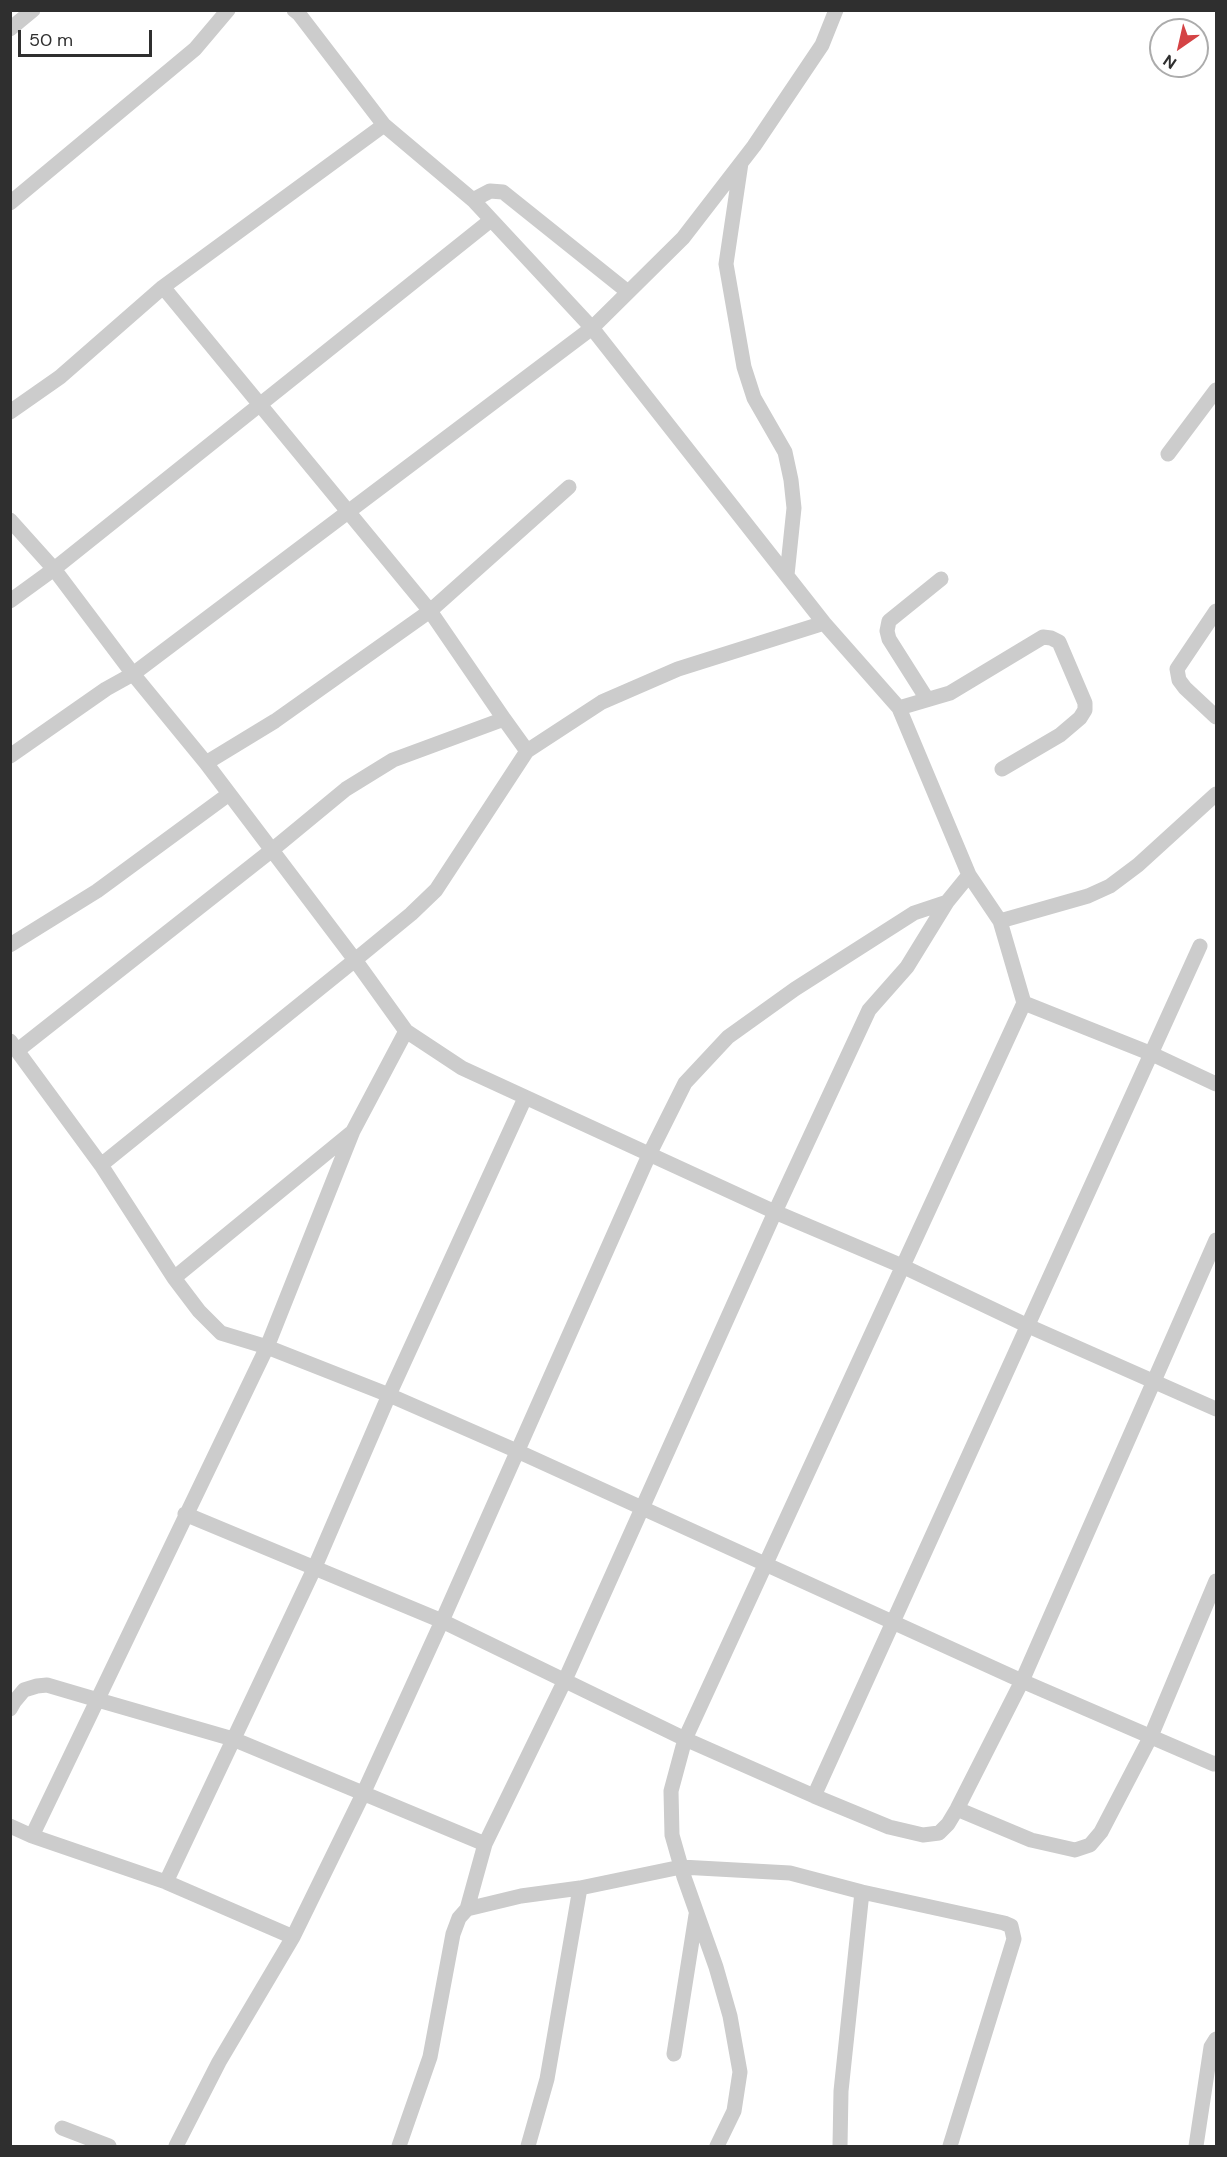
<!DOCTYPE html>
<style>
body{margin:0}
#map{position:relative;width:1227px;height:2157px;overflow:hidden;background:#fff;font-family:"DM Sans",sans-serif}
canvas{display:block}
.frame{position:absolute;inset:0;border:12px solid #2f2f2f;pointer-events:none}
.north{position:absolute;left:1149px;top:18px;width:60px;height:60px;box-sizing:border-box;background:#fff;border:2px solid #acacac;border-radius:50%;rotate:214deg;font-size:16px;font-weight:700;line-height:24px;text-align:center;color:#2f2f2f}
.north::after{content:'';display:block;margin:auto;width:21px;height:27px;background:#d44345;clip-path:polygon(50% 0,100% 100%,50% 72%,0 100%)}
.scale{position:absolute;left:18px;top:30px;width:134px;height:27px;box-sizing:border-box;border:3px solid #2f2f2f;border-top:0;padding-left:8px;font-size:18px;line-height:21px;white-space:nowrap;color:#2f2f2f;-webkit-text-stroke:4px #fff;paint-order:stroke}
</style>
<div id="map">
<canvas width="1227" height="2157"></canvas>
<div class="frame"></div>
<div class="north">N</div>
<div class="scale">50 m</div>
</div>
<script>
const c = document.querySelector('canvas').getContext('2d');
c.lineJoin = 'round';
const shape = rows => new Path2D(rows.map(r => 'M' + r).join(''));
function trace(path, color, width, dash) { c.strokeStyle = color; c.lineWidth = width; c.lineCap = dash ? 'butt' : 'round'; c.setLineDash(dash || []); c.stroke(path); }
trace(shape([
 [294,10,299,14,384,125,473,200,592,328,824,623,899,708,969,875,1000,921,1024,1003,685,1739,671,1791,672,1835,684,1877,716,1967,730,2016,740,2072,734,2111,717,2146],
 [10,29,33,10],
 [741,163,726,264,744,367,754,398,785,452,791,480,794,508,787,575],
 [473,200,490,191,503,192,628,292],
 [10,203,195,49,228,10],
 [163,287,430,611,504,719],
 [10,412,60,377,163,287,384,125],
 [1168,454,1216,390],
 [10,520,54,569,133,674,206,763,355,960,406,1031,462,1068,775,1212,902,1266,1026,1325,1216,1409],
 [10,601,54,569,491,220],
 [1216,611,1177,669,1179,680,1185,688,1216,717],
 [927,699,889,639,887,631,889,621,941,579],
 [899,708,950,693,1043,637,1051,638,1059,642,1085,703,1085,710,1080,718,1060,735,1002,769],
 [10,756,106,689,133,674,592,328,683,238,754,146,822,45,836,10],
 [206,763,275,721,430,611,569,487],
 [1000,921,1088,896,1110,886,1138,865,1216,794],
 [10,945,97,891,229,794],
 [1024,1003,1152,1054,1216,1084],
 [10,1041,101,1165,174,1278,199,1311,221,1333,267,1347,389,1395,517,1451,1022,1681,1214,1764,1216,1763],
 [18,1050,272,850,346,789,393,760,504,719,527,751],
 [101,1165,355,960,411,914,436,890,527,751,602,702,678,669,824,623],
 [174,1278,351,1133],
 [185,1514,442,1621,685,1739,814,1796,889,1827,923,1835,939,1833,948,1824,957,1809,1022,1681,1216,1240],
 [10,1709,14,1702,24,1690,37,1686,47,1685,98,1700,233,1739,485,1844],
 [814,1796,1200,946],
 [957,1809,1031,1840,1075,1850,1090,1845,1101,1832,1151,1736,1216,1581],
 [10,1826,32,1836],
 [166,1882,314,1569,389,1395,525,1098],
 [467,1909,485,1844,565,1680,775,1212,869,1010,907,967,947,902,969,875],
 [293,1937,166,1882,32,1836,267,1347,353,1131,406,1031],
 [674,2054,696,1915],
 [62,2128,109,2146],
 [176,2146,219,2062,293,1937,363,1794,442,1621,649,1155,685,1083,728,1037,795,989,914,913,947,902],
 [399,2146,430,2057,453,1934,459,1918,467,1909,521,1896,580,1888,681,1867,790,1873,862,1892,1004,1923,1011,1926,1014,1939,950,2146],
 [528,2146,547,2079,580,1888],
 [840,2146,841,2091,862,1892],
 [1196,2146,1211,2047,1216,2039]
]), '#ccc', 15);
</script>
